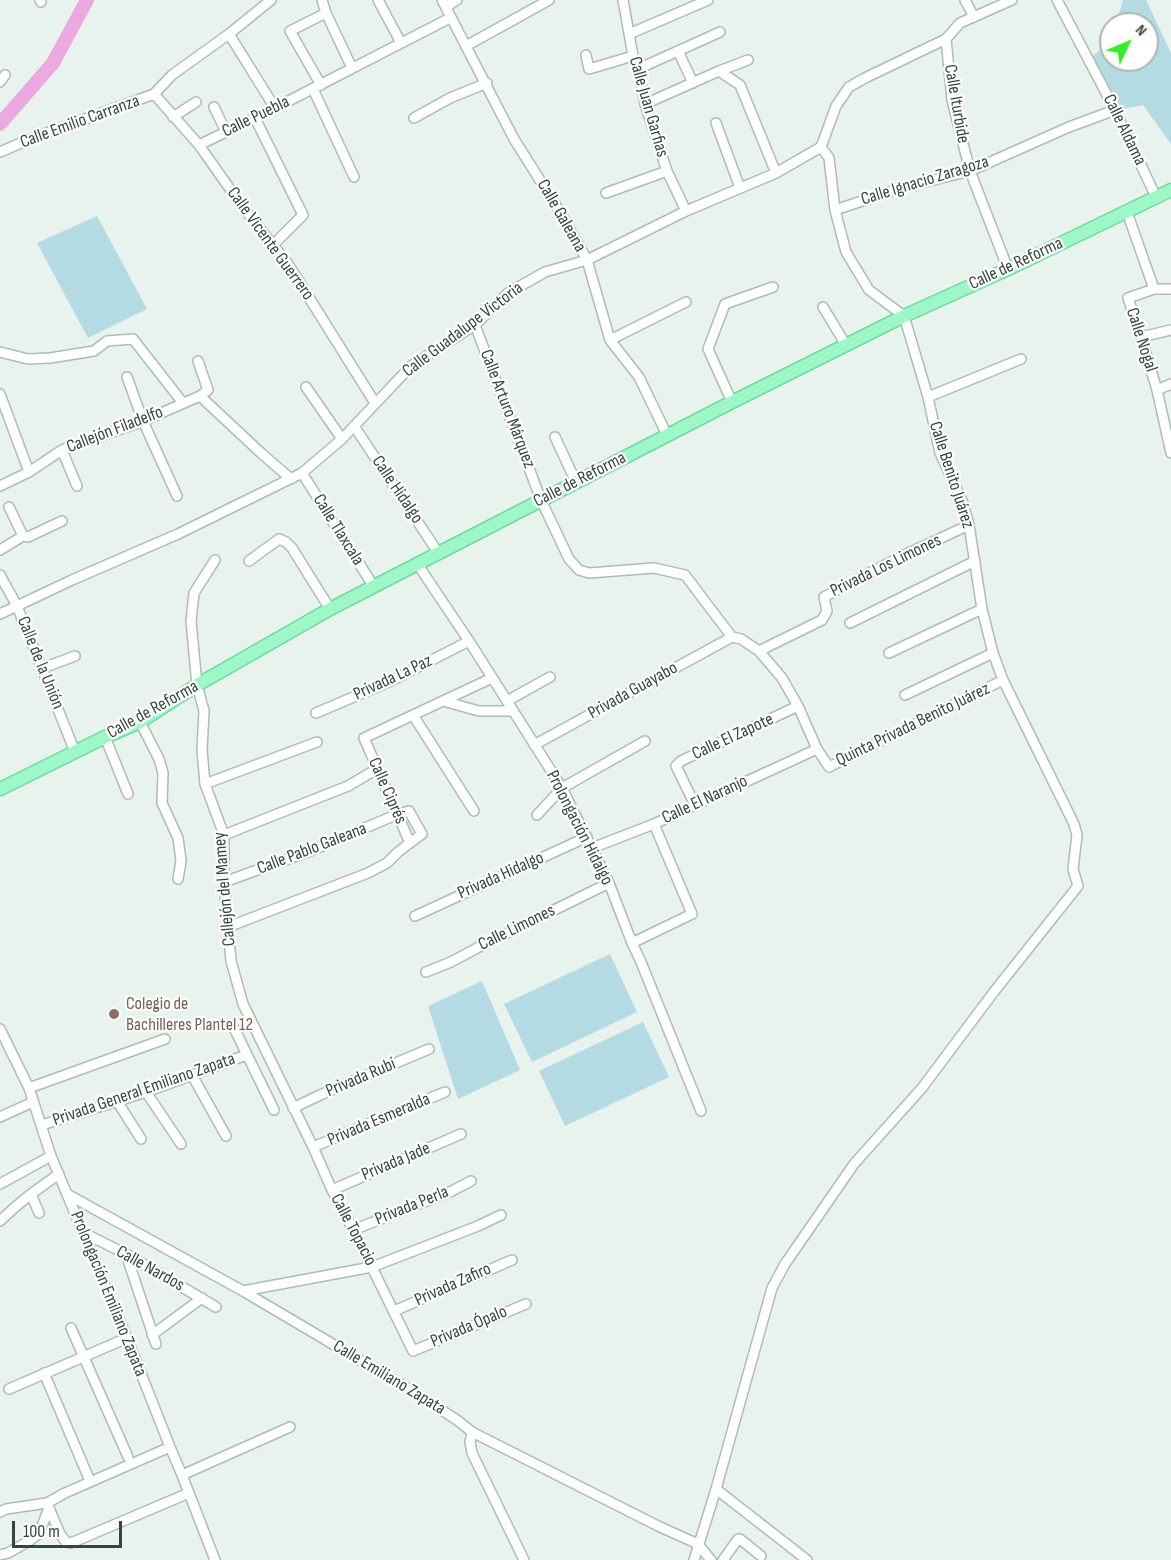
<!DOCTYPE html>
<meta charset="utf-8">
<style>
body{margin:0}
#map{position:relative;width:1171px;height:1560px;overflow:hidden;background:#e8f3ed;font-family:"Sofia Sans Condensed",sans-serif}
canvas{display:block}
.north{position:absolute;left:1099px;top:12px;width:60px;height:60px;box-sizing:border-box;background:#fff;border:2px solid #afb5b1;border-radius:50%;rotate:46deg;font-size:16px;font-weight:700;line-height:24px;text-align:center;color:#37463c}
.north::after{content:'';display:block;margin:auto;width:21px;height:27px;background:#39eb27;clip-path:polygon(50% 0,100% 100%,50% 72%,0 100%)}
.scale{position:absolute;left:12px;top:1521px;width:110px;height:27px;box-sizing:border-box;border:3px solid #37463c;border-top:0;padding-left:8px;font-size:18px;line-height:21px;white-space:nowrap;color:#37463c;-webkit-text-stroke:4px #fff;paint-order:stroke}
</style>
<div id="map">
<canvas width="1171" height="1560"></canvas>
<div class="north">N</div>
<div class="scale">100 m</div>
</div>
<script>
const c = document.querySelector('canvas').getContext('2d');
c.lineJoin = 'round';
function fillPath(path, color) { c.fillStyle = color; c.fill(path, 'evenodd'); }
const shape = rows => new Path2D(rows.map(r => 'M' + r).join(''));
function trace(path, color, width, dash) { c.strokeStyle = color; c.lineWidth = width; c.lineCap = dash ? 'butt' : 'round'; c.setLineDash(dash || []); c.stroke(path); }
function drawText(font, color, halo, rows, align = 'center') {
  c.font = font + ' "Sofia Sans Condensed",sans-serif'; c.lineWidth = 4.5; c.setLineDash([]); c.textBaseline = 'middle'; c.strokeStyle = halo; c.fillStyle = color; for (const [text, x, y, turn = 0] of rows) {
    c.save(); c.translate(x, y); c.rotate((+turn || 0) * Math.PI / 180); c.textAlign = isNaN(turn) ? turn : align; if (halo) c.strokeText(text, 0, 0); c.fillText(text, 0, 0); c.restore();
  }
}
fillPath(shape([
 [1123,0,1146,0,1171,53,1171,144,1143,105,1118,110,1090,59,1111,39,1111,60,1147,60,1147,24,1116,24],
 [97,216,147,309,88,338,37,243],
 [610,954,637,1012,532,1062,504,1004],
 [482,981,520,1070,458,1099,428,1006],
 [643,1022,669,1077,565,1126,539,1071]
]), '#b4dae4');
trace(shape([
 [0,124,53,63,87,0]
]), '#eba9e0', 14);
const minor = shape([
 [40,0,41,2],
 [322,0,326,13,352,68],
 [378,0,401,43],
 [442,0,514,139,560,212,587,260,610,340,639,377,667,435],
 [623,0,633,56,638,69,645,104,667,171,686,211],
 [965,0,974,17],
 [1057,0,1115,110,1156,197],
 [446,7,457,0],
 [229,34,275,108],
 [629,34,708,0],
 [946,39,952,100,970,171,1008,269],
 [466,46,549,0],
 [678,51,693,83],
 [586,55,589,69,633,56],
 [638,69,720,32],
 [719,71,740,85,776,173],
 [0,82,5,75],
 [321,85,290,31,326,13],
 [313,89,354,177],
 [154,94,199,145,242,206,288,264,375,403],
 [645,104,719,71,748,60],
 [214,107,226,132],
 [173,117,196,102],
 [255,118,303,215,273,245],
 [414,118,450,98,487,83],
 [716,123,740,188],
 [199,145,275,108,450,18],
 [0,152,28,140,154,94,172,75,229,34,271,0],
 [606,193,667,171],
 [835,210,901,188,970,171,1069,127,1115,110],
 [1127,212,1154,289],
 [1171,289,1154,289,1128,298,1141,337,1157,390,1171,453],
 [823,307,846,345],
 [475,325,541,500,569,559,579,570,589,573,654,568,685,575,732,637,741,639,759,651,782,678,798,706,817,749,829,767,1003,680],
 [1141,337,1171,330],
 [610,340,686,302],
 [0,352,28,359,50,358,94,351,107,341,133,339,183,403],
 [127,377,143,421,177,496],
 [306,387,342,439],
 [1157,390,1171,384],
 [0,394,29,472],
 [200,396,261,453,291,479],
 [928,397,1021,359],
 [732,402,708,349,725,304,773,287],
 [354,426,439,554],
 [555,437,576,482],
 [62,450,77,486],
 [302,473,374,587],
 [0,486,29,472,62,450,143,421,200,396,208,390,198,361],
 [23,536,28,537,62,521],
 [0,550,23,536,9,507],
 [215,560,194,593,191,621,197,685,204,711,202,750,205,784,224,835,224,882,231,961,243,1004,313,1147,332,1190,359,1241,413,1351,526,1304],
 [249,561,279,539,286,542,292,548,330,609],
 [418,565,469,641,562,788,609,883,632,943,641,962,701,1111],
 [0,575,17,606,75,752],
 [0,614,72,580,178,534,302,473,342,439,411,366,475,325,508,293,545,272,587,260,686,211,776,173,821,147,836,106,849,87,865,78,946,39,960,23,1012,0],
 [850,623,975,561],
 [759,651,822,620,827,611,824,597,900,557,969,525],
 [889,653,982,609],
 [43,668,75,656],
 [905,695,993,653],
 [443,701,479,711,512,711],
 [507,701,550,677],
 [316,713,391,681,469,641],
 [413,715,474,811],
 [140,722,159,759,163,773,162,803,178,838,181,861,178,879],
 [105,737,128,794],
 [534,745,732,637],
 [205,784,317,742],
 [695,805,676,766,681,761,798,706],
 [537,815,562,788,645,741],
 [224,835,348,786,377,769],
 [410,843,364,738,492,678],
 [592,848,654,824,817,749],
 [224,882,313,850,398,814,409,811,422,834,398,852,387,863,368,873,228,927],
 [415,916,587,837],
 [632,943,692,914,654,824],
 [426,972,451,962,479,947,609,883],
 [234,1028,274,1110],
 [0,1029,29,1088,51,1156,127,1338,170,1447,182,1475,215,1560],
 [192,1075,226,1136],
 [29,1088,165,1039],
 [146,1092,181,1144],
 [117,1101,141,1139],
 [293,1108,320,1095,429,1049],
 [0,1117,33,1102],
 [42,1125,146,1092,246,1055],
 [313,1147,445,1092],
 [0,1184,51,1156],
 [332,1190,461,1134],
 [31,1194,39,1213],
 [67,1194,243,1291,412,1391,457,1420,472,1432,658,1526,698,1544,711,1560],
 [0,1221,14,1208,31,1194,59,1174],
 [353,1230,450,1192,471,1181],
 [84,1233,126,1254,216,1307],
 [126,1254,156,1344],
 [243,1291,372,1267,478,1226,501,1215],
 [394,1311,512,1260],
 [71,1328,128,1457],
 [152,1335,202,1298],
 [44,1373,90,1481],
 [9,1389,127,1338],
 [472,1432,470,1442,472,1453,524,1560],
 [182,1475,290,1427],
 [716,1489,807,1560],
 [47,1503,60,1534,66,1542,71,1543,189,1493],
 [0,1512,6,1509,47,1503,65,1493,170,1447],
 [0,1555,8,1553,29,1541,37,1535,42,1526,49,1508],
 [694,1560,716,1489,772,1288,785,1264,854,1164,922,1088,993,993,1078,886,1073,869,1077,835,1074,824,1003,680,993,653,982,609,969,525,963,503,940,453,928,397,904,316,869,290,846,252,835,210,829,158,821,147],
 [723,1560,738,1539,740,1539,761,1556]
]);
const major = shape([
 [0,789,105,737,140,722,197,685,330,609,732,402,904,316,1008,269,1171,190]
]);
trace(minor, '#abbeb2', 12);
trace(major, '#6edba0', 15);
trace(minor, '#fff', 9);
trace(major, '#9df7c7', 12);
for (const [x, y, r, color] of [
 [114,1014,6,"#8d6e63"]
]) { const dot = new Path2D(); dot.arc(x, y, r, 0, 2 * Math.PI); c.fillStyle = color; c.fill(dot); trace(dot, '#fff', 2); }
drawText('18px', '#37463c', '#fff', [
 ["Calle Iturbide",956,104,80],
 ["Calle Juan Garfias",648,107,74],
 ["Calle Puebla",256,117,-26],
 ["Calle Emilio Carranza",80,122,-20],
 ["Calle Aldama",1124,130,64],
 ["Calle Ignacio Zaragoza",925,181,-17],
 ["Calle Galeana",561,216,60],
 ["Calle Vicente Guerrero",270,244,54],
 ["Calle de Reforma",1016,264,-25],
 ["Calle Guadalupe Victoria",463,330,-37],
 ["Calle Nogal",1141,340,72],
 ["Calle Arturo Márquez",507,409,69],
 ["Callejón Filadelfo",115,430,-21],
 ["Calle Benito Juárez",951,475,72],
 ["Calle de Reforma",580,480,-27],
 ["Calle Hidalgo",397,490,56],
 ["Calle Tlaxcala",338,530,58],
 ["Privada Los Limones",886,566,-26],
 ["Calle de la Unión",40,663,68],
 ["Privada La Paz",393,678,-25],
 ["Privada Guayabo",633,691,-29],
 ["Calle de Reforma",153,710,-29],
 ["Quinta Privada Benito Juárez",913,725,-26],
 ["Calle El Zapote",733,737,-25],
 ["Calle Ciprés",387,791,66],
 ["Calle El Naranjo",705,800,-25],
 ["Prolongación Hidalgo",579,828,63],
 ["Calle Pablo Galeana",312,849,-21],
 ["Privada Hidalgo",501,876,-24],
 ["Callejón del Mamey",225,889,-95],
 ["Calle Limones",517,928,-26],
 ["Privada Rubí",361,1078,-23],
 ["Privada General Emiliano Zapata",144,1090,-19],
 ["Privada Esmeralda",379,1120,-23],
 ["Privada Jade",396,1162,-23],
 ["Privada Perla",412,1206,-22],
 ["Calle Topacio",353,1230,62],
 ["Calle Nardos",150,1269,29],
 ["Privada Zafiro",453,1285,-24],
 ["Prolongación Emiliano Zapata",108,1294,68],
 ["Privada Ópalo",469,1327,-23],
 ["Calle Emiliano Zapata",389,1378,31]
]);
drawText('18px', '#785e54', '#fff', [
 ["Colegio de",126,1004],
 ["Bachilleres Plantel 12",126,1025]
], 'left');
</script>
